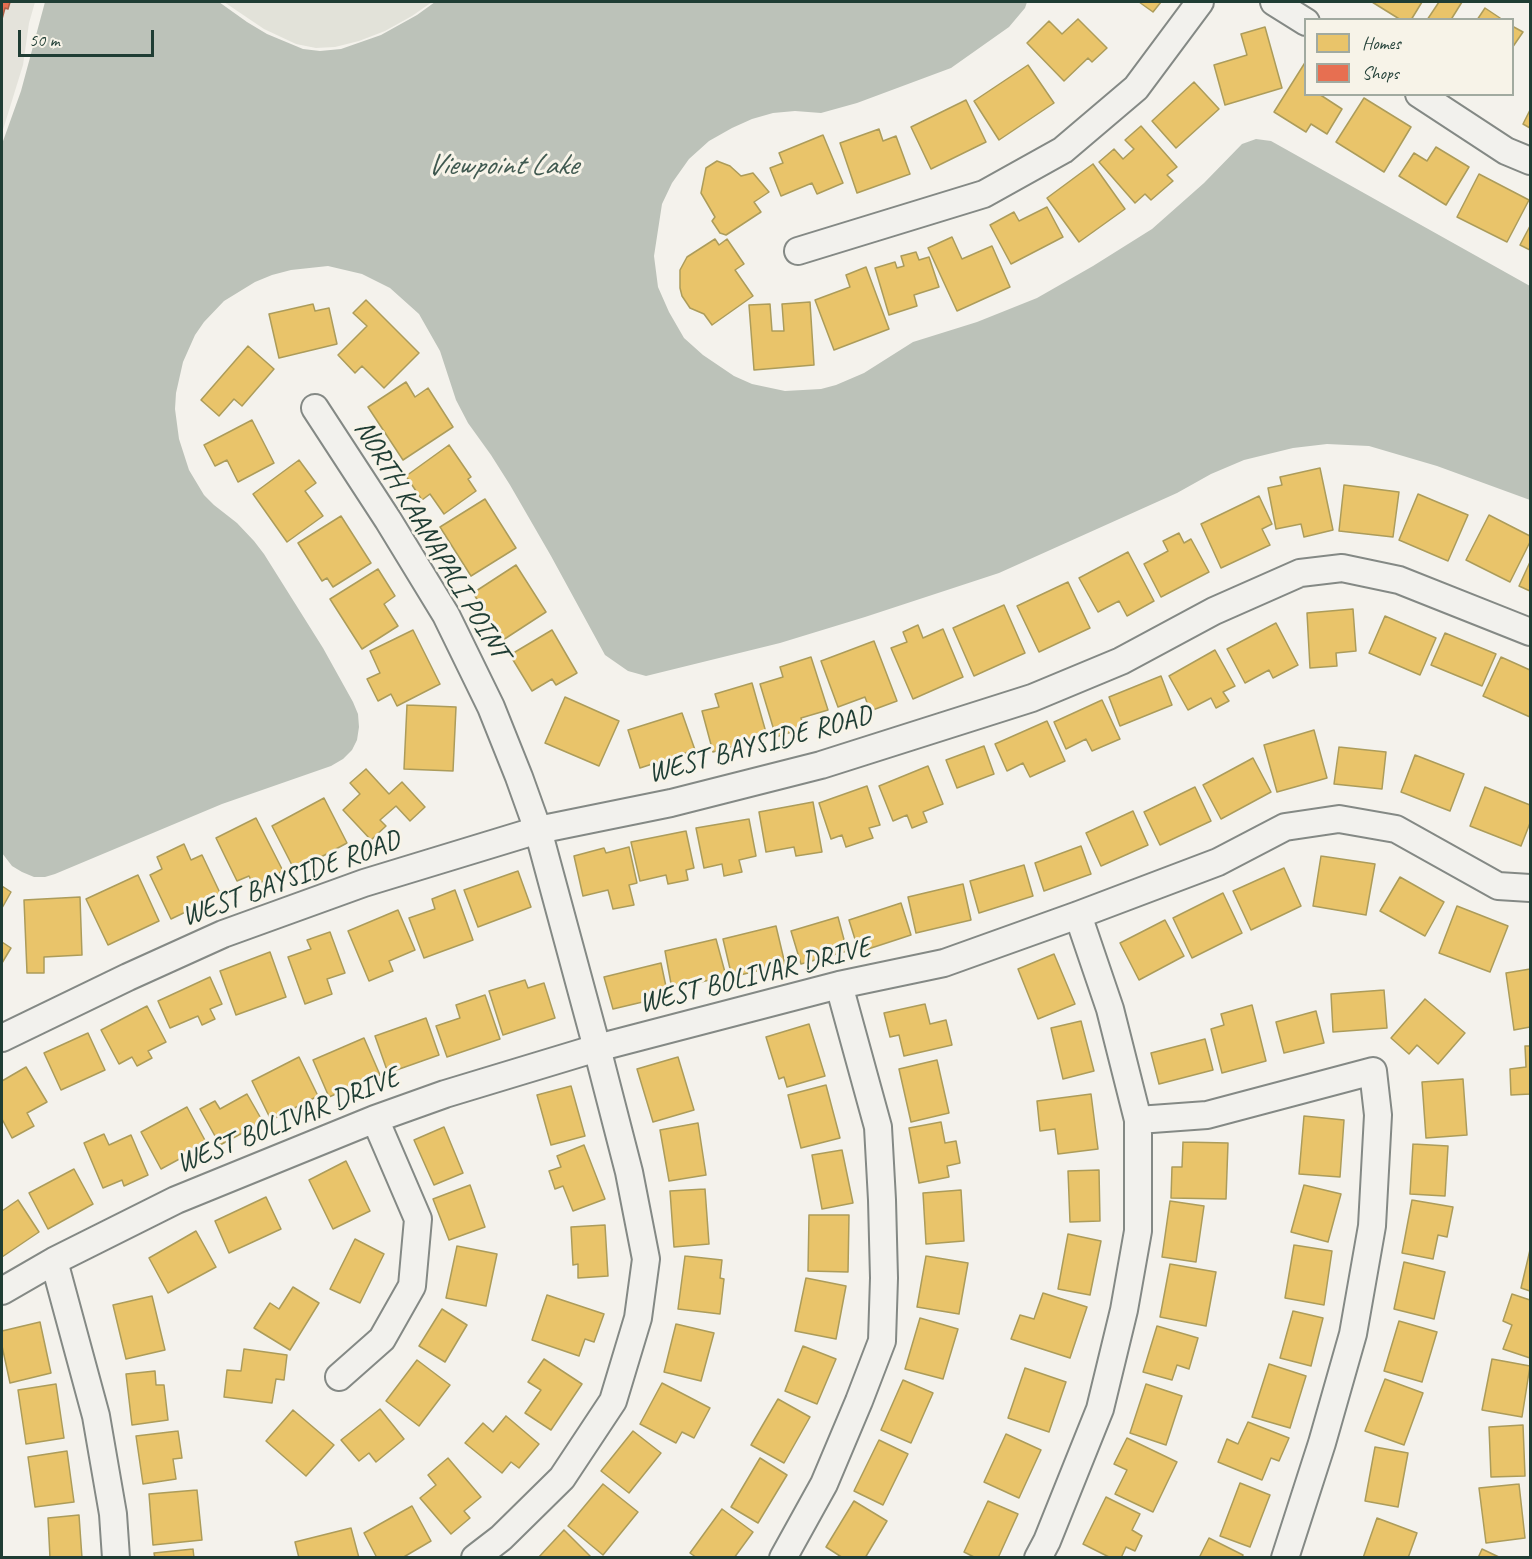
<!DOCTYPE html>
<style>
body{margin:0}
#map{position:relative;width:1532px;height:1559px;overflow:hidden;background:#f4f2ec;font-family:Caveat,sans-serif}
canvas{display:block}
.frame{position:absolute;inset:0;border:3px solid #1f3d34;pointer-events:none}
.legend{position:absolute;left:1304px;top:18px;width:210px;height:78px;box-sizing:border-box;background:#f7f3e8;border:2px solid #a1aaa0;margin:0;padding:8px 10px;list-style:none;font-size:18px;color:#1f3d34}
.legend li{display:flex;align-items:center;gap:12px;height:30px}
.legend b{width:30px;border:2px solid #a1aaa0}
.scale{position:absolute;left:18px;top:30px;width:136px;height:27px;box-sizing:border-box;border:3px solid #1f3d34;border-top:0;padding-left:8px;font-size:18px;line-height:21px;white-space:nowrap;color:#1f3d34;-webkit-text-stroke:4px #f7f3e8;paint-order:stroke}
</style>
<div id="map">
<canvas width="1532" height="1559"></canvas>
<div class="frame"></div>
<ul class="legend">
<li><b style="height:16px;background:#e9c46a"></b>Homes</li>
<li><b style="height:16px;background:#e76f51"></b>Shops</li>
</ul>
<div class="scale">50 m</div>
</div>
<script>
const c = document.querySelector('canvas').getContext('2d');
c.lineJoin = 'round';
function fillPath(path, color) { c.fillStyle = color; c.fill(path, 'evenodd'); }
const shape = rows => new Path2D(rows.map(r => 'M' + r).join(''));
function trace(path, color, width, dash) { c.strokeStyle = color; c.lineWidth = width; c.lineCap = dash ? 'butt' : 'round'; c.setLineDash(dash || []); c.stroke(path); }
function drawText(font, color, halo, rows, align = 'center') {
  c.font = font + ' Caveat,sans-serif'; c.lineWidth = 6; c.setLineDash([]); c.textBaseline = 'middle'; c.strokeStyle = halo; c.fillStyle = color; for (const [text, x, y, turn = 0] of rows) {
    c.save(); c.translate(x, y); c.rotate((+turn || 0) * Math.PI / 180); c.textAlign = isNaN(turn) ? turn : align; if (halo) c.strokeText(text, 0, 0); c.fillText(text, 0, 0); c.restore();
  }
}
fillPath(shape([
 [2,2,35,2,29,23,23,65,2,133]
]), '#e4e3db');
fillPath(shape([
 [224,2,432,2,412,16,385,31,359,41,335,47,316,48,296,44,264,29]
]), '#e2e2d9');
fillPath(shape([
 [45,2,219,2,247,22,267,34,303,49,320,51,341,49,381,35,417,15,435,2,1027,2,1025,8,1009,27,951,68,857,103,821,113,795,111,773,113,752,119,732,128,709,141,689,159,672,183,662,204,654,256,658,287,669,312,684,338,703,355,734,376,752,384,785,391,821,389,836,385,864,373,913,342,977,322,1037,298,1093,266,1152,229,1204,183,1242,144,1256,139,1271,141,1530,286,1530,500,1437,466,1369,446,1327,444,1293,448,1244,460,1211,474,1177,493,999,573,865,617,780,643,646,676,628,671,605,655,551,556,510,485,491,455,468,423,456,400,440,351,419,314,390,288,362,274,328,266,291,270,272,275,255,282,224,301,204,322,195,335,183,362,176,393,175,409,179,439,189,470,204,495,214,505,237,523,254,541,264,554,323,648,353,702,358,714,359,727,357,740,352,750,343,759,331,766,222,804,55,874,45,877,34,877,22,872,12,866,2,853,2,649,3,642,2,632,2,144,21,91]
]), '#bcc2b9');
const homes = shape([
 [1139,2,1161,2,1153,12,1139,2],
 [1372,2,1422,2,1411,20,1401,20,1372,2],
 [1439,2,1462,2,1452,18,1454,20,1427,20,1439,2],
 [1485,8,1503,20,1477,20,1485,8],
 [1078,19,1107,48,1092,62,1088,58,1064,81,1027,43,1049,21,1062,34,1078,19],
 [1512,26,1523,32,1512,48,1512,26],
 [1265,27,1282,88,1225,105,1214,65,1247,55,1241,34,1265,27],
 [1306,61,1306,94,1319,94,1342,109,1327,134,1311,124,1306,132,1274,112,1306,61],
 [1028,65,1054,103,999,140,974,101,1028,65],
 [1194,82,1219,109,1176,148,1152,121,1194,82],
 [1364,98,1411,127,1384,172,1336,142,1364,98],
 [966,100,986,142,931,169,911,127,966,100],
 [1530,110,1530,128,1523,124,1530,110],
 [1141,126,1177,167,1167,175,1173,181,1151,200,1145,194,1135,203,1099,162,1114,149,1123,159,1134,149,1125,140,1141,126],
 [879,129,883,141,896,136,910,174,857,193,840,143,879,129],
 [823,135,843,183,817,194,812,183,781,196,770,168,783,163,779,153,823,135],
 [1436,147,1469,167,1446,205,1399,176,1414,153,1427,161,1436,147],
 [717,161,730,166,741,176,753,173,769,192,754,202,761,212,726,235,720,233,712,221,715,217,701,193,706,168,717,161],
 [1093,164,1125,209,1079,242,1047,198,1093,164],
 [1479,174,1529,200,1507,242,1457,217,1479,174],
 [1047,207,1063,237,1011,264,990,225,1014,212,1019,221,1047,207],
 [1530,226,1530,250,1520,245,1530,226],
 [952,237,962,259,992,246,1010,287,957,311,928,248,952,237],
 [715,239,719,245,727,239,744,264,735,270,753,296,712,325,704,314,690,308,682,296,680,288,680,270,687,257,715,239],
 [916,252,919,260,929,257,939,287,914,295,917,306,889,315,875,268,895,262,897,268,904,266,901,256,916,252],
 [866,267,889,329,834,350,815,300,850,287,846,275,866,267],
 [366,300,419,353,384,388,362,366,355,373,338,355,367,326,353,313,366,300],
 [810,302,814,365,754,370,749,305,770,304,772,331,784,331,782,304,810,302],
 [313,304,315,311,329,308,337,344,279,358,269,314,313,304],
 [248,346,274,369,242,406,234,399,219,416,201,400,248,346],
 [406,382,415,397,428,388,453,427,403,460,368,407,406,382],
 [252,420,274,463,238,482,227,460,215,466,204,445,252,420],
 [449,445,471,477,468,479,476,491,444,514,430,494,422,500,406,476,449,445],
 [299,460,316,483,305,491,323,516,287,542,253,494,299,460],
 [1320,468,1333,530,1304,537,1301,524,1276,529,1268,488,1282,485,1280,477,1320,468],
 [1344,485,1399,492,1393,537,1339,531,1344,485],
 [1418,494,1468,515,1448,561,1399,540,1418,494],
 [1259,496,1272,524,1262,529,1270,545,1221,568,1201,524,1259,496],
 [485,499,516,548,471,576,440,527,485,499],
 [1489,515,1530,536,1530,542,1510,582,1466,560,1489,515],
 [341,516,371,563,333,587,327,578,322,581,298,543,341,516],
 [1179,533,1184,543,1191,539,1209,572,1161,597,1144,564,1168,551,1163,541,1179,533],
 [1128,552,1154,601,1127,616,1119,601,1098,612,1079,578,1128,552],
 [1530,562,1530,591,1519,586,1530,562],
 [516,565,546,612,503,640,473,593,516,565],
 [378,569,395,596,384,604,398,626,362,649,330,599,378,569],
 [1068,582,1090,628,1039,652,1017,606,1068,582],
 [1004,605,1025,653,974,676,953,628,1004,605],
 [1353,609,1356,651,1336,653,1337,666,1310,668,1307,613,1353,609],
 [1385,616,1436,638,1420,675,1369,653,1385,616],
 [1276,623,1298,665,1273,678,1269,670,1245,683,1227,649,1276,623],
 [918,625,923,638,943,629,963,677,913,699,891,648,907,642,903,632,918,625],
 [413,630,440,684,397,706,391,694,378,701,367,679,380,673,370,651,413,630],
 [552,630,577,673,556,685,552,679,532,691,510,655,552,630],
 [1445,633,1496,654,1482,686,1431,665,1445,633],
 [874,641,897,701,870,711,865,697,838,707,821,661,874,641],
 [1215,650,1235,686,1223,692,1229,701,1216,708,1211,698,1188,710,1169,676,1215,650],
 [811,657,828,710,801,718,804,728,776,737,760,684,783,677,780,667,811,657],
 [1501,657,1530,670,1530,717,1483,696,1501,657],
 [1161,676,1172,705,1120,726,1109,697,1161,676],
 [752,683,767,736,713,752,702,711,719,707,715,694,752,683],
 [565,697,619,721,599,766,545,743,565,697],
 [1102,700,1120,739,1092,751,1086,739,1066,749,1054,722,1102,700],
 [407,705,456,707,453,771,404,769,407,705],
 [682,713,695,750,640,768,628,730,682,713],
 [1047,721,1065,761,1030,777,1023,763,1007,771,995,744,1047,721],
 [1314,730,1327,778,1277,792,1264,745,1314,730],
 [984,746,994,774,957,788,946,760,984,746],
 [1339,747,1386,752,1382,789,1334,784,1339,747],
 [1415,755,1464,774,1450,811,1401,792,1415,755],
 [1253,758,1271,792,1221,819,1203,785,1253,758],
 [928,766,943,804,923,812,927,822,912,828,907,815,893,821,879,786,928,766],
 [366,769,389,794,402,782,425,807,410,821,396,806,380,820,386,826,371,840,343,810,360,794,350,783,366,769],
 [867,786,880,825,869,828,873,838,846,847,842,835,831,839,819,803,867,786],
 [1195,787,1211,821,1160,845,1144,812,1195,787],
 [1485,787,1530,805,1530,823,1521,846,1470,826,1485,787],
 [324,798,347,843,295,871,272,826,324,798],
 [813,802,822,852,796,856,794,847,766,852,759,812,813,802],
 [1133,811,1148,845,1101,866,1086,833,1133,811],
 [256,818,283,871,254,886,249,876,237,881,216,838,256,818],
 [749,819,756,856,739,860,742,872,724,876,722,864,704,868,696,828,749,819],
 [686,831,694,868,686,870,688,880,668,884,666,875,640,881,631,842,686,831],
 [184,844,191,860,202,855,221,895,171,919,150,875,162,869,157,857,184,844],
 [1081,846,1091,874,1044,891,1035,863,1081,846],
 [629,847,637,883,629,885,634,905,613,909,608,890,583,896,574,856,604,848,606,853,629,847],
 [1321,856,1375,864,1366,915,1313,906,1321,856],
 [1024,865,1033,896,979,913,970,881,1024,865],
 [1284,868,1301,906,1251,930,1233,891,1284,868],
 [518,871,531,907,478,927,464,890,518,871],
 [138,875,159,921,108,945,86,899,138,875],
 [1400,877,1444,902,1425,936,1380,911,1400,877],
 [963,884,971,920,916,933,908,897,963,884],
 [2,886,11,892,2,908,2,886],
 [455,890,473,940,424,958,409,918,435,909,432,899,455,890],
 [1223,893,1242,933,1192,958,1173,918,1223,893],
 [80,897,82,955,44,957,44,973,27,973,24,900,80,897],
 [901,903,911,935,859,952,849,920,901,903],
 [1457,906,1508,926,1490,972,1439,953,1457,906],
 [398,910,415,950,389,961,393,971,369,981,348,931,398,910],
 [838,917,847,951,801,964,791,931,838,917],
 [1165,920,1184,956,1139,980,1120,943,1165,920],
 [776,926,785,964,732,977,723,939,776,926],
 [330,932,345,973,327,979,332,994,305,1004,288,957,311,949,307,940,330,932],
 [716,939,726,976,672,989,665,951,716,939],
 [2,942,11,948,2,963,2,942],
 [270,952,286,997,236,1015,220,971,270,952],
 [1054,954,1075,1004,1038,1019,1018,969,1054,954],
 [661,963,668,996,613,1009,604,977,661,963],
 [1530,969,1530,1027,1514,1030,1506,973,1530,969],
 [210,977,222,1004,210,1009,215,1019,202,1025,198,1016,170,1028,158,1001,210,977],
 [525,980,528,988,544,983,555,1018,503,1035,489,991,525,980],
 [1384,990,1387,1028,1333,1032,1331,994,1384,990],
 [485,995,500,1039,447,1057,436,1026,460,1018,456,1005,485,995],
 [1425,999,1465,1033,1438,1064,1417,1045,1409,1054,1391,1038,1425,999],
 [925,1004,930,1024,946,1020,952,1045,904,1056,899,1035,890,1037,884,1013,925,1004],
 [1252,1005,1266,1061,1222,1073,1211,1029,1224,1025,1221,1014,1252,1005],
 [147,1006,166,1042,148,1051,152,1058,137,1066,132,1057,119,1064,101,1030,147,1006],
 [1316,1011,1324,1043,1284,1053,1276,1022,1316,1011],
 [426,1018,439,1055,388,1073,375,1036,426,1018],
 [1081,1021,1094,1071,1063,1079,1051,1028,1081,1021],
 [809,1024,825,1076,787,1087,784,1077,779,1079,766,1037,809,1024],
 [88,1033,105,1070,61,1090,44,1053,88,1033],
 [364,1038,380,1075,329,1097,313,1060,364,1038],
 [1205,1039,1213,1070,1159,1084,1151,1053,1205,1039],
 [1525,1046,1530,1046,1530,1094,1511,1095,1510,1069,1526,1067,1525,1046],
 [299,1057,318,1096,271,1120,252,1081,299,1057],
 [678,1057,694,1110,653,1122,637,1069,678,1057],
 [937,1060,949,1113,911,1122,899,1069,937,1060],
 [26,1067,47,1102,27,1113,34,1126,12,1138,2,1119,2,1081,26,1067],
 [1463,1079,1467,1135,1426,1138,1422,1082,1463,1079],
 [826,1085,840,1138,801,1148,788,1095,826,1085],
 [571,1086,585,1136,551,1145,537,1095,571,1086],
 [247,1094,263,1122,220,1145,200,1109,215,1101,220,1109,247,1094],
 [1091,1094,1098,1149,1058,1154,1055,1129,1040,1131,1037,1101,1091,1094],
 [187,1107,207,1144,161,1169,141,1132,187,1107],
 [1304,1116,1344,1120,1340,1177,1299,1174,1304,1116],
 [941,1122,945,1143,956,1141,960,1163,947,1166,949,1177,919,1183,909,1128,941,1122],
 [698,1123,706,1175,669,1181,660,1130,698,1123],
 [444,1127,463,1173,434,1185,414,1140,444,1127],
 [104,1134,109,1145,131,1135,148,1175,124,1186,122,1180,103,1188,84,1143,104,1134],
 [1183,1142,1228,1143,1226,1199,1171,1198,1172,1167,1182,1167,1183,1142],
 [1413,1144,1448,1146,1445,1196,1410,1194,1413,1144],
 [584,1145,605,1199,573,1211,563,1186,555,1189,549,1171,561,1167,557,1156,584,1145],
 [842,1150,853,1203,822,1209,812,1155,842,1150],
 [346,1161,370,1211,333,1229,309,1180,346,1161],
 [74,1169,93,1204,48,1229,29,1193,74,1169],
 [1099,1170,1100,1221,1070,1222,1068,1171,1099,1170],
 [470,1185,485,1227,449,1240,433,1199,470,1185],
 [1304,1185,1341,1194,1328,1242,1291,1232,1304,1185],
 [705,1189,709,1244,674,1247,670,1191,705,1189],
 [961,1190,964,1241,926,1244,923,1193,961,1190],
 [266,1197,281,1229,229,1253,215,1221,266,1197],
 [18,1200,39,1232,2,1257,2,1211,18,1200],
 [1412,1200,1453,1207,1447,1237,1438,1235,1433,1259,1402,1253,1412,1200],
 [1170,1201,1204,1206,1196,1262,1162,1257,1170,1201],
 [809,1215,849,1215,848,1272,808,1271,809,1215],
 [605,1225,608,1276,578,1278,578,1264,573,1265,571,1227,605,1225],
 [196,1231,216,1267,168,1293,149,1258,196,1231],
 [1068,1234,1101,1241,1090,1295,1058,1289,1068,1234],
 [355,1239,384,1254,360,1303,330,1289,355,1239],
 [1294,1245,1332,1251,1324,1305,1285,1298,1294,1245],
 [457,1246,497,1254,486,1306,446,1298,457,1246],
 [1530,1250,1530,1291,1521,1288,1530,1250],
 [685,1256,722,1260,720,1278,724,1279,720,1314,678,1309,685,1256],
 [926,1256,968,1263,959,1314,917,1307,926,1256],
 [1404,1262,1445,1272,1434,1319,1394,1309,1404,1262],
 [1170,1264,1216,1272,1206,1326,1160,1317,1170,1264],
 [806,1278,846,1286,836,1339,795,1331,806,1278],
 [293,1287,319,1303,290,1350,254,1328,270,1303,279,1309,293,1287],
 [1043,1293,1087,1307,1070,1358,1011,1339,1020,1315,1034,1319,1043,1293],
 [1512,1294,1530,1300,1530,1358,1503,1349,1512,1325,1503,1321,1512,1294],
 [547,1295,604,1314,594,1342,585,1339,579,1356,532,1340,547,1295],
 [152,1296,165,1350,126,1359,113,1305,152,1296],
 [442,1309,467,1325,445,1362,419,1346,442,1309],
 [1293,1311,1323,1318,1311,1366,1280,1358,1293,1311],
 [920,1318,958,1329,943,1379,905,1369,920,1318],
 [1399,1321,1437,1332,1422,1382,1384,1371,1399,1321],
 [40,1322,51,1373,10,1383,2,1346,2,1331,40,1322],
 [676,1324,714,1333,701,1381,664,1372,676,1324],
 [1157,1326,1198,1338,1189,1369,1177,1365,1172,1380,1143,1372,1157,1326],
 [803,1346,836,1359,817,1404,785,1391,803,1346],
 [244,1349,287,1355,284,1380,276,1379,272,1403,224,1397,227,1370,241,1371,244,1349],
 [544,1359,582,1384,551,1430,525,1413,541,1390,528,1382,544,1359],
 [1492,1359,1530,1366,1522,1417,1482,1410,1492,1359],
 [417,1360,450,1385,419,1426,386,1401,417,1360],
 [1269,1364,1306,1376,1290,1428,1252,1417,1269,1364],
 [1025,1368,1066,1382,1049,1432,1008,1418,1025,1368],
 [155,1371,156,1385,164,1385,168,1420,132,1425,126,1374,155,1371],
 [1385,1379,1423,1393,1404,1445,1365,1431,1385,1379],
 [903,1380,933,1393,911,1443,881,1430,903,1380],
 [662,1383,710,1408,694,1438,682,1432,676,1443,640,1424,662,1383],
 [56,1384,64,1438,26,1444,18,1390,56,1384],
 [1146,1384,1182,1396,1166,1445,1130,1433,1146,1384],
 [778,1399,810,1417,784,1463,751,1445,778,1399],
 [380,1409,404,1439,376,1462,369,1453,359,1461,341,1440,380,1409],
 [293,1410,334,1445,306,1476,266,1441,293,1410],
 [506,1416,539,1444,519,1468,511,1462,502,1473,465,1443,483,1423,493,1432,506,1416],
 [1248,1422,1289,1438,1279,1461,1271,1458,1262,1480,1218,1462,1227,1439,1238,1444,1248,1422],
 [1523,1425,1525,1476,1491,1477,1489,1427,1523,1425],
 [178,1431,182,1458,173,1459,176,1479,143,1484,136,1436,178,1431],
 [633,1431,661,1453,629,1493,601,1471,633,1431],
 [1006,1434,1041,1450,1019,1498,984,1482,1006,1434],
 [1127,1438,1177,1462,1153,1512,1115,1494,1127,1470,1114,1464,1127,1438],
 [879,1440,908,1454,883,1505,854,1491,879,1440],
 [1375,1447,1408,1453,1398,1507,1365,1501,1375,1447],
 [67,1451,74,1502,35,1507,28,1457,67,1451],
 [448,1458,481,1497,464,1511,470,1518,451,1534,420,1498,436,1485,428,1475,448,1458],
 [760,1458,787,1475,758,1523,731,1507,760,1458],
 [1240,1483,1270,1495,1250,1547,1220,1536,1240,1483],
 [603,1484,638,1512,603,1555,568,1526,603,1484],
 [1519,1484,1525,1538,1486,1543,1479,1488,1519,1484],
 [197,1490,202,1540,153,1545,149,1494,197,1490],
 [1106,1497,1140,1514,1132,1530,1142,1536,1135,1551,1126,1547,1121,1558,1111,1558,1083,1544,1106,1497],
 [854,1501,887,1521,865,1558,843,1558,826,1547,854,1501],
 [988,1501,1018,1514,998,1558,976,1558,964,1552,988,1501],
 [412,1506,431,1541,402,1558,377,1558,364,1533,412,1506],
 [722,1509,753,1532,734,1558,697,1558,690,1553,722,1509],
 [79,1515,82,1558,50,1558,48,1518,79,1515],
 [1377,1518,1417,1533,1408,1558,1363,1558,1377,1518],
 [351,1528,359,1558,299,1558,295,1542,351,1528],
 [564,1530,592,1558,538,1558,564,1530],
 [1209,1538,1243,1555,1242,1558,1199,1558,1209,1538],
 [193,1549,194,1558,155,1558,154,1553,193,1549],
 [1482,1549,1501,1558,1478,1558,1482,1549]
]);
fillPath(homes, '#e9c46a');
trace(homes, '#ac9c5a', 1.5);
const shops = shape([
 [2,2,10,2,8,9,5,8,2,19,2,2]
]);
fillPath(shops, '#e76f51');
trace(shops, '#ab6048', 1.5);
const minor = shape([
 [1274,2,1306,22],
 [1419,94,1506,151,1530,161],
 [798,251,984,194,1063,150,1136,88,1200,2],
 [315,408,388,520,446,615,491,707,519,777,538,830,597,1048,629,1172,646,1259,638,1318,613,1401,562,1478,501,1538,475,1558],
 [2,1038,128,977,223,934,364,883,538,830,671,803,821,765,1032,698,1121,661,1214,611,1300,573,1342,568,1399,580,1530,632],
 [1138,1120,1207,1115,1373,1071,1378,1115,1372,1226,1353,1334,1322,1443,1285,1558],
 [54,1261,96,1416,113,1514,116,1558],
 [2,1291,54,1261,176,1200,375,1119,445,1094,597,1048,839,985,944,963,1078,915,1218,862,1285,827,1339,819,1396,829,1498,886,1530,888],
 [339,1377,382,1339,412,1286,418,1219,375,1119],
 [783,1558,824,1484,859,1401,882,1341,884,1278,882,1200,878,1127,839,985],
 [1038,1558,1047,1541,1100,1409,1124,1310,1138,1231,1138,1120,1110,1009,1078,915]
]);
trace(minor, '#848985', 30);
trace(minor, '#f2f1ed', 26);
drawText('28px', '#1f3d34', '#f7f3e8', [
 ["NORTH KAANAPALI POINT",431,540,59],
 ["WEST BAYSIDE ROAD",760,745,-15],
 ["WEST BAYSIDE ROAD",291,879,-20],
 ["WEST BOLIVAR DRIVE",755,976,-14],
 ["WEST BOLIVAR DRIVE",288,1121,-22]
]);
drawText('italic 30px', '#405950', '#f7f3e8', [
 ["Viewpoint Lake",502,166]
]);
</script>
